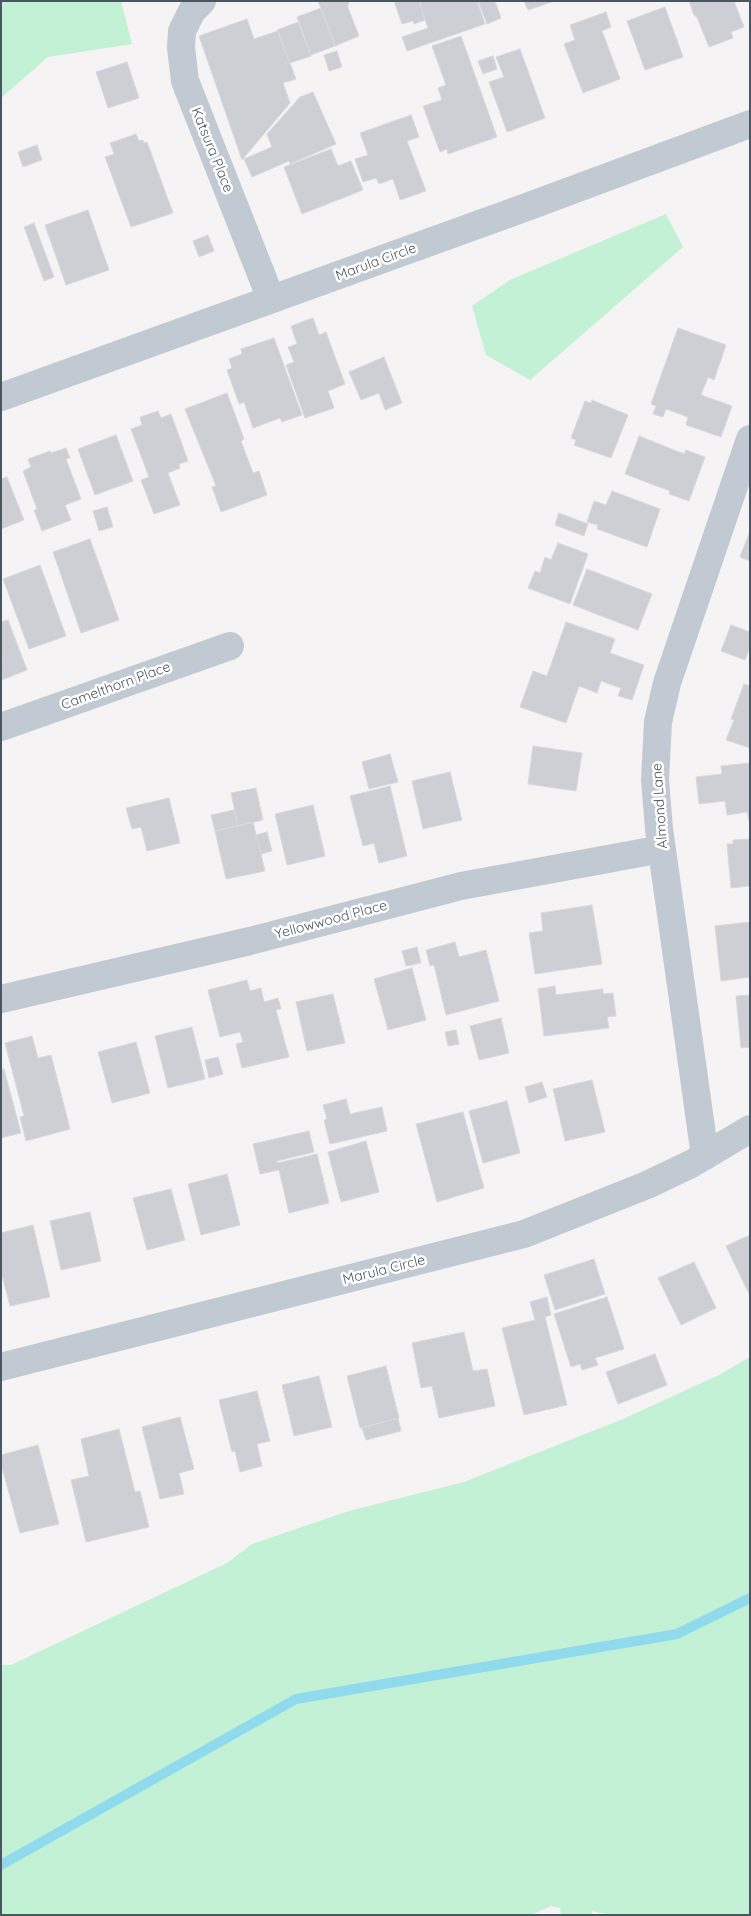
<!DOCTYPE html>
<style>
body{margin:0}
#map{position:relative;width:751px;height:1916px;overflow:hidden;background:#f5f3f3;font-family:Quicksand,sans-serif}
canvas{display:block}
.frame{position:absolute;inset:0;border:2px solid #4a5661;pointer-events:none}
</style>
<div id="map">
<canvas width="751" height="1916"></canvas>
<div class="frame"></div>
</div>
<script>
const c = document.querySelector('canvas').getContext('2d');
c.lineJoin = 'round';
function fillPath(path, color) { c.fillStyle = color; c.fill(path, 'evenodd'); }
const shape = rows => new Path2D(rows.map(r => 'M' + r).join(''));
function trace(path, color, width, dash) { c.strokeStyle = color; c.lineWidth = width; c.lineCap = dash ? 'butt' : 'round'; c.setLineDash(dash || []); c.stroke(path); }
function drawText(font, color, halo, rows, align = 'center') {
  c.font = font + ' Quicksand,sans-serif'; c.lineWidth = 5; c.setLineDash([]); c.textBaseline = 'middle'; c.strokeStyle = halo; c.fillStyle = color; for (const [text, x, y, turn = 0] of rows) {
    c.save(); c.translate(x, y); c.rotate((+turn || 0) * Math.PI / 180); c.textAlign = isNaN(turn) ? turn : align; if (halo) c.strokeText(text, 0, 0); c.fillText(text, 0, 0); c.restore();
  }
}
fillPath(shape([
 [1,1,121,1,132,44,48,57,1,98],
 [666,214,683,247,530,380,486,355,472,306,510,280],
 [750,1357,750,1915,610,1915,592,1911,592,1915,561,1915,560,1908,551,1906,531,1915,1,1915,1,1665,11,1665,227,1563,252,1544,349,1511,464,1482,623,1419,719,1375]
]), '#c3f1d5');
trace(shape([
 [1,1865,296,1699,677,1634,750,1598]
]), '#90daee', 10);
const building = shape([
 [318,1,348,1,349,5,347,5,359,36,335,46,318,1],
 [394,1,419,1,425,20,414,24,413,21,402,24,394,1],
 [419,1,477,1,485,24,407,51,402,37,428,28,419,1],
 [478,1,495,1,501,18,487,24,478,1],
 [524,1,555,1,528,10,524,1],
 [689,1,734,1,744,27,731,32,733,38,709,47,697,17,694,15,689,1],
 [665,7,683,57,645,70,627,21,665,7],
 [321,8,335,46,311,55,297,17,321,8],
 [606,12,611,27,602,31,620,79,583,93,564,44,575,40,570,25,606,12],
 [247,19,254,39,278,31,296,79,283,83,290,103,242,160,199,36,247,19],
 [298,22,311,56,290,63,277,30,298,22],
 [461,36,497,137,448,154,447,149,440,152,423,106,442,100,438,88,446,85,432,46,461,36],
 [520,49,545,118,507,132,489,82,504,77,496,57,520,49],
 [337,51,342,67,329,71,324,55,337,51],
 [493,56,497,69,483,74,478,61,493,56],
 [127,62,139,98,108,108,96,72,127,62],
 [313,92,336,144,290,164,289,161,252,177,244,159,272,147,267,134,300,97,313,92],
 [411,115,419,137,407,141,426,191,400,200,393,179,379,184,376,178,363,182,355,159,368,155,360,133,411,115],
 [136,134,139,141,143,140,144,143,147,142,173,213,131,227,105,157,114,154,110,143,136,134],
 [37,145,42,160,23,167,18,152,37,145],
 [331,149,338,166,351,161,363,190,302,214,284,167,331,149],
 [88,210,109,270,66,285,45,225,88,210],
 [34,223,54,277,44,281,24,227,34,223],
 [208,235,214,251,199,257,193,241,208,235],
 [313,318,319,335,326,332,345,384,328,391,334,408,305,418,286,365,294,362,288,347,297,344,291,326,313,318],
 [678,328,726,345,714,380,708,377,701,395,732,406,721,437,686,425,688,417,666,409,663,417,653,414,656,406,651,404,678,328],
 [274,338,302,415,282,422,280,418,253,428,244,402,239,404,227,370,232,368,229,359,242,354,241,349,274,338],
 [384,357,402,403,385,410,379,393,361,400,349,372,384,357],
 [227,393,244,439,241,441,253,473,259,471,267,495,221,512,212,487,216,486,185,409,227,393],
 [592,400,628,415,611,458,574,445,576,440,571,438,585,401,591,403,592,400],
 [158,411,161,418,171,414,188,461,179,464,180,468,168,473,180,505,154,514,141,480,149,477,131,429,142,425,140,417,158,411],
 [116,435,133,481,95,495,78,449,116,435],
 [639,436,684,454,686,450,705,457,689,501,669,494,670,491,625,474,639,436],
 [66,448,70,458,66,459,81,499,65,505,71,520,42,531,34,510,37,509,23,471,31,467,28,459,50,451,51,453,66,448],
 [7,477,24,520,1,529,1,479,7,477],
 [612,491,660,509,647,547,597,529,598,525,587,522,594,501,606,505,612,491],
 [107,507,113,527,99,531,93,511,107,507],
 [559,513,588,524,584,536,555,525,559,513],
 [750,531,750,561,740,557,750,531],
 [90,539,119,620,81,633,53,552,90,539],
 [558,543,588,554,570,604,528,588,535,571,540,573,545,557,551,560,558,543],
 [40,565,66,636,29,649,3,579,40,565],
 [587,569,652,594,638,630,573,605,587,569],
 [8,620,27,670,2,680,1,622,8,620],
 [566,622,615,639,610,653,644,665,632,700,618,696,621,688,601,681,597,693,579,686,566,723,520,707,533,671,547,676,566,622],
 [731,625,750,632,750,647,745,660,721,651,731,625],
 [744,684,750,686,750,748,726,740,734,720,731,719,744,684],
 [533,746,582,753,576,791,528,784,533,746],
 [390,754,398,782,369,789,362,762,390,754],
 [750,763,750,825,747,812,727,815,725,801,699,804,696,777,722,774,721,766,750,763],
 [450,772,462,820,423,829,412,781,450,772],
 [390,786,407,856,379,863,374,843,363,846,350,796,390,786],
 [256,788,263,820,238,826,231,793,256,788],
 [169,798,180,843,147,851,141,827,132,829,126,808,169,798],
 [313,805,325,856,287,865,275,814,313,805],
 [234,810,238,826,215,831,211,815,234,810],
 [253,822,265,871,226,879,215,831,253,822],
 [267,832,272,851,261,854,256,835,267,832],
 [750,839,750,886,731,888,727,844,733,844,733,840,750,839],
 [592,905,602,964,535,974,529,933,543,931,541,913,592,905],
 [750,922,750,977,721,981,715,926,750,922],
 [455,942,459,957,486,950,499,1001,446,1015,434,965,430,966,426,950,455,942],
 [417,947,421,963,406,966,402,951,417,947],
 [412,968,426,1020,388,1030,374,979,412,968],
 [247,980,250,991,261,988,264,1002,278,998,281,1009,276,1010,289,1057,242,1068,236,1044,243,1042,240,1032,220,1037,208,990,247,980],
 [555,986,556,995,603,989,603,994,613,993,616,1016,607,1017,609,1028,544,1036,538,989,555,986],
 [333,994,345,1043,307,1051,296,1002,333,994],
 [750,995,750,1047,741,1048,736,996,750,995],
 [501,1018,509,1053,479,1060,470,1026,501,1018],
 [192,1027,205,1079,168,1088,155,1036,192,1027],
 [456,1030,459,1044,448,1046,445,1032,456,1030],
 [32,1036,38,1058,51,1055,70,1129,26,1141,20,1117,24,1116,5,1043,32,1036],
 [136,1042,150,1093,112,1103,98,1052,136,1042],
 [218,1057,223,1074,209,1078,205,1060,218,1057],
 [1,1069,4,1069,21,1133,1,1138,1,1069],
 [592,1080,605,1132,565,1141,553,1089,592,1080],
 [542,1082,547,1097,529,1103,525,1087,542,1082],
 [346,1099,350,1114,382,1107,387,1131,330,1144,324,1120,327,1119,323,1105,346,1099],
 [507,1101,520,1153,483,1163,469,1111,507,1101],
 [463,1112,484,1188,437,1202,416,1124,463,1112],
 [309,1131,314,1152,277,1161,277,1163,317,1154,329,1203,289,1213,279,1170,260,1174,253,1144,309,1131],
 [366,1141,379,1192,341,1202,328,1152,366,1141],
 [227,1174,240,1225,201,1235,188,1184,227,1174],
 [171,1189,185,1240,147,1250,133,1198,171,1189],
 [90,1212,101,1261,61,1270,50,1221,90,1212],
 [33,1225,50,1297,10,1306,1,1271,1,1233,33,1225],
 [750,1235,750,1294,749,1294,726,1246,750,1235],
 [594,1259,605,1294,555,1310,544,1275,594,1259],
 [694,1262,716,1308,681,1325,658,1278,694,1262],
 [547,1297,551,1315,545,1317,567,1405,524,1415,502,1328,535,1320,530,1302,547,1297],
 [607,1297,624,1349,595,1358,598,1365,582,1370,580,1364,571,1367,554,1314,607,1297],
 [464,1332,473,1371,487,1369,495,1406,439,1418,432,1386,421,1388,412,1343,464,1332],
 [655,1354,667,1385,618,1404,606,1372,655,1354],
 [386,1366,399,1418,360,1428,347,1376,386,1366],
 [319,1376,332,1427,294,1436,282,1385,319,1376],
 [257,1391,270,1441,257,1444,262,1466,240,1472,235,1451,232,1452,219,1400,257,1391],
 [180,1417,194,1469,179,1473,184,1494,160,1499,142,1427,180,1417],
 [398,1418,401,1431,366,1440,362,1428,398,1418],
 [119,1429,135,1492,140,1491,149,1527,86,1542,71,1480,89,1476,81,1439,119,1429],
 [38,1445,59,1524,20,1533,1,1464,1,1455,38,1445]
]);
fillPath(building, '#cdcfd5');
trace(building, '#d7d9de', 1);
trace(shape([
 [202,1,192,11,182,31,181,47,185,81,271,299],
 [1,397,524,208,750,124],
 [1,727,230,646],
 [1,999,250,941,461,886,662,849],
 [705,1156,659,829,655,780,658,722,667,683,750,439],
 [1,1367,524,1234,647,1185,691,1164,750,1129]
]), '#c1cad2', 28);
drawText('14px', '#4a5661', '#fff', [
 ["Katsura Place",212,150,68],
 ["Marula Circle",376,262,-20],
 ["Camelthorn Place",116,686,-20],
 ["Almond Lane",660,806,-94],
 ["Yellowwood Place",331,920,-15],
 ["Marula Circle",384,1270,-14]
]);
</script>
